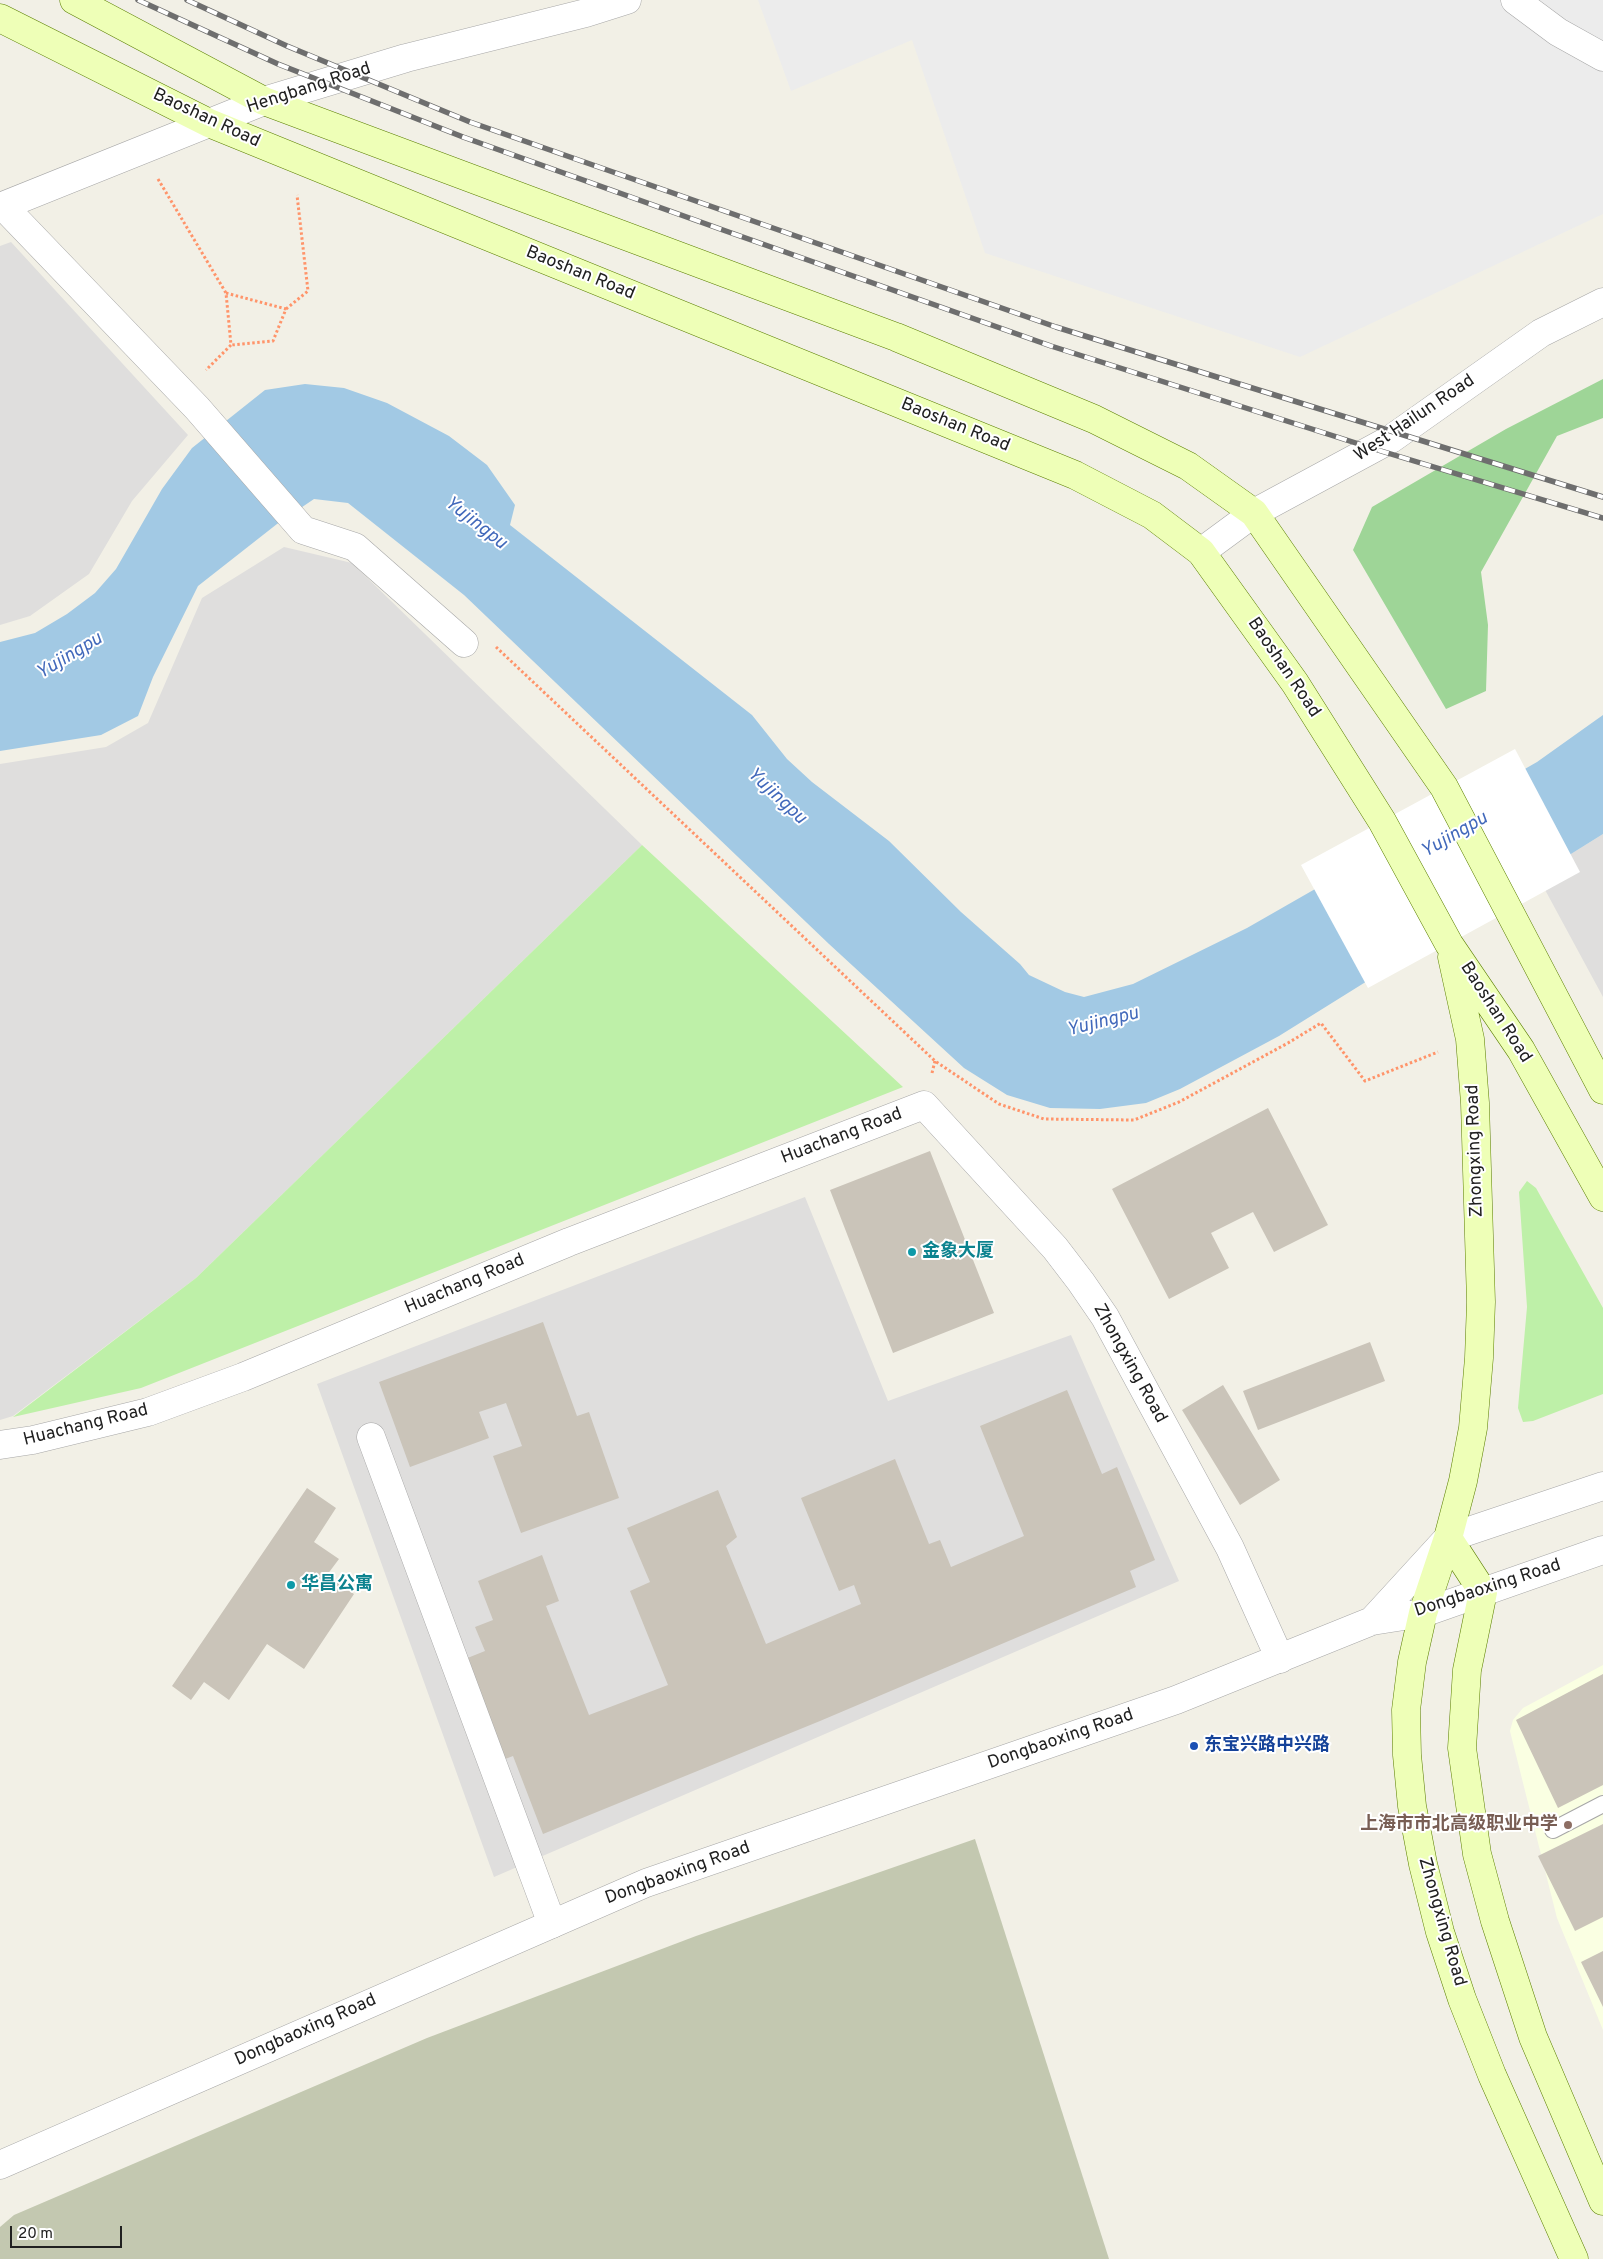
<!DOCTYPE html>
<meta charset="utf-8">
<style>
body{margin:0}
#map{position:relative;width:1603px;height:2259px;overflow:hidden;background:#f2f0e6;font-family:Overpass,sans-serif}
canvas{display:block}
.scale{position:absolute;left:10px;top:2226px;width:112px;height:22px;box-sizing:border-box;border:2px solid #202020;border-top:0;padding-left:6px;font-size:15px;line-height:18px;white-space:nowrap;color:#202020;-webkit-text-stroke:4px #fff;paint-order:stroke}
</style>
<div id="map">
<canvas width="1603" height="2259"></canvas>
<div class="scale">20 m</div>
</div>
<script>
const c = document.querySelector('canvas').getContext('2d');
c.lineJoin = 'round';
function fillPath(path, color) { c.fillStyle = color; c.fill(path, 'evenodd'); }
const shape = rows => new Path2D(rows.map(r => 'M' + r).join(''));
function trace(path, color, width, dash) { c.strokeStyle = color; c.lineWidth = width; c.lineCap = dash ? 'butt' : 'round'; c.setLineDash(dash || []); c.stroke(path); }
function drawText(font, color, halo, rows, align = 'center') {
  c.font = font + ' Overpass,"Noto Sans SC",sans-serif'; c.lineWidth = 4; c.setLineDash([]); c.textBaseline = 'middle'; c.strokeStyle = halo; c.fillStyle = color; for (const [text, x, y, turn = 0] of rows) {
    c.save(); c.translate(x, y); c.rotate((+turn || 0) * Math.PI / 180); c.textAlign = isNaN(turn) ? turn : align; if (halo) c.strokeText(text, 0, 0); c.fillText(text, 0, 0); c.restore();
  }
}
fillPath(shape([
 [11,242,188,435,132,501,89,574,30,616,0,625,0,246],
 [284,547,352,563,642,845,196,1278,13,1416,0,1420,0,764,106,747,148,723,202,598],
 [1603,834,1603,997,1537,875],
 [805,1197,888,1401,1071,1335,1179,1581,494,1877,317,1384]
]), '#dfdedd');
fillPath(shape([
 [1603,1665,1603,2030,1557,1918,1510,1731,1513,1720,1523,1708]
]), '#faffe2');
fillPath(shape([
 [975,1839,1109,2259,0,2259,0,2227,14,2215,427,2038,696,1936]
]), '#c3c8b0');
fillPath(shape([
 [642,845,903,1087,141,1388,13,1417,196,1278],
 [1527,1181,1536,1188,1603,1308,1603,1394,1533,1421,1523,1422,1518,1408,1527,1307,1519,1192]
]), '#bef0a8');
fillPath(shape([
 [1603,379,1603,418,1557,436,1481,572,1488,625,1486,691,1446,709,1353,550,1372,507,1506,429]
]), '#9ed597');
fillPath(shape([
 [758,0,1603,0,1603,214,1300,357,985,253,912,40,791,91]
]), '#ececec');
fillPath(shape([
 [305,384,344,388,387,403,449,436,487,465,515,505,510,525,752,715,787,759,812,782,889,841,961,912,1020,964,1029,975,1065,992,1084,997,1133,984,1247,928,1537,762,1603,715,1603,834,1279,1036,1180,1089,1146,1103,1100,1109,1050,1108,1007,1095,964,1068,829,944,464,595,348,503,314,499,277,524,198,586,153,677,138,716,101,735,0,751,0,642,35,633,67,614,95,593,116,569,162,489,192,448,265,390]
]), '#a2c9e4');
fillPath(shape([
 [1515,749,1580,872,1368,988,1301,865]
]), '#fff');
fillPath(shape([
 [1268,1108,1328,1225,1274,1252,1253,1212,1211,1233,1229,1268,1169,1299,1112,1189],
 [930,1151,994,1313,893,1353,830,1190],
 [543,1322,577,1416,589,1412,619,1498,521,1533,493,1456,522,1446,506,1403,479,1412,489,1438,410,1467,379,1382],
 [1370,1342,1385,1381,1258,1430,1243,1391],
 [1223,1385,1280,1480,1240,1505,1182,1410],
 [1067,1390,1102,1474,1117,1467,1155,1560,1130,1571,1136,1587,820,1721,543,1834,513,1756,500,1761,460,1661,485,1651,475,1627,493,1620,478,1581,542,1555,559,1601,546,1606,589,1715,668,1685,630,1591,650,1582,627,1528,718,1490,737,1537,726,1546,766,1644,861,1604,854,1585,839,1591,801,1498,895,1459,929,1544,940,1540,951,1567,1024,1536,980,1426],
 [307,1488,336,1508,314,1542,339,1559,327,1575,354,1594,304,1669,267,1644,229,1700,204,1682,191,1700,172,1686],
 [1603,1674,1603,1785,1558,1808,1516,1720],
 [1603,1824,1603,1917,1575,1931,1538,1856],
 [1603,1951,1603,2007,1581,1962]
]), '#cac4b9');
const service = shape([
 [1553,1830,1603,1804]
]);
const minor = shape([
 [1515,0,1558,32,1603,57],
 [3,206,197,408,303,530,355,547,464,643],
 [0,207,264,101,406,58,586,13,627,0],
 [371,1437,552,1924],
 [0,1445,33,1440,148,1412,243,1377,569,1242,924,1105,1055,1248,1081,1282,1105,1317,1230,1548,1280,1659]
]);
const tertiary = shape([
 [1201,552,1254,513,1391,439,1541,333,1603,302],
 [1372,1621,1448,1538,1603,1486],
 [0,2165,646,1883,1176,1700,1372,1621,1423,1613,1603,1550]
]);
const secondary = shape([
 [74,0,264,101,896,337,1094,419,1188,466,1254,513,1444,787,1603,1090],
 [0,18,209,123,1075,475,1152,515,1201,552,1295,683,1382,821,1449,944,1521,1050,1603,1197],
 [1452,957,1470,1039,1475,1103,1481,1302,1479,1358,1473,1428,1463,1481,1448,1538,1423,1613,1412,1662,1406,1710,1407,1755,1412,1806,1423,1864,1440,1932,1462,1999,1492,2075,1574,2259],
 [1448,1538,1483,1592,1467,1670,1462,1748,1477,1854,1495,1921,1533,2037,1603,2201]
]);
trace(service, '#a7a7a7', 18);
trace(minor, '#a7a7a7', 29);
trace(tertiary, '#a7a7a7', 29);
trace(secondary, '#5b7f00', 29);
trace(shape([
 [158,179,226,293,231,345,206,370],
 [226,293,286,309,273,341,231,345],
 [286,309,308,291,297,195],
 [496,647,935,1061,999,1104,1044,1119,1134,1120,1179,1102,1288,1043,1321,1023,1365,1081,1438,1052],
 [932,1073,935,1061]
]), '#ff946a', 3, [2.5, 2.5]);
trace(service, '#fff', 16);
trace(minor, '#fff', 28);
trace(tertiary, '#fff', 28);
trace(secondary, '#eeffb7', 28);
const rail = shape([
 [138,0,278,64,463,137,723,230,1051,346,1381,451,1603,518],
 [187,0,287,46,470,122,1056,327,1603,497]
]);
trace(rail, '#6e6e6e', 5.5);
trace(rail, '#fff', 4, [11]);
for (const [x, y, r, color] of [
 [912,1252,5,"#0f9aa8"],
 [291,1585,5,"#0f9aa8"],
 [1194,1746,5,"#1a4fb4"],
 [1568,1825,5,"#8d6e63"]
]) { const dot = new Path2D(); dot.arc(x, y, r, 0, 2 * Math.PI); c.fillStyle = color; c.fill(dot); trace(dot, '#fff', 2); }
drawText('18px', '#202020', '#fff', [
 ["Hengbang Road",309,89,-18],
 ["Baoshan Road",206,119,25],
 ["Baoshan Road",580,274,22],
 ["West Hailun Road",1415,419,-34],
 ["Baoshan Road",955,426,22],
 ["Baoshan Road",1283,668,56],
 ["Baoshan Road",1495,1013,57],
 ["Huachang Road",842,1137,-21],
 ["Zhongxing Road",1476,1151,-92],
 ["Huachang Road",465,1285,-23],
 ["Zhongxing Road",1129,1364,61],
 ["Huachang Road",86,1426,-14],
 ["Dongbaoxing Road",1488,1589,-18],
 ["Dongbaoxing Road",1061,1740,-19],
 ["Dongbaoxing Road",678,1874,-20],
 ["Zhongxing Road",1441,1922,74],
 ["Dongbaoxing Road",306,2031,-24]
]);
drawText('bold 18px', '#0d838f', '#fff', [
 ["金象大厦",922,1252],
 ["华昌公寓",301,1585]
], 'left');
drawText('bold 18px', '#164399', '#fff', [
 ["东宝兴路中兴路",1204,1746]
], 'left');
drawText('bold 18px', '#785e54', '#fff', [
 ["上海市市北高级职业中学",1558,1825]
], 'right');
drawText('italic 19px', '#4269bb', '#fff', [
 ["Yujingpu",475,524,38],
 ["Yujingpu",70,657,-31],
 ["Yujingpu",776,797,43],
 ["Yujingpu",1455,836,-30],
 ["Yujingpu",1103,1023,-14]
]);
</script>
